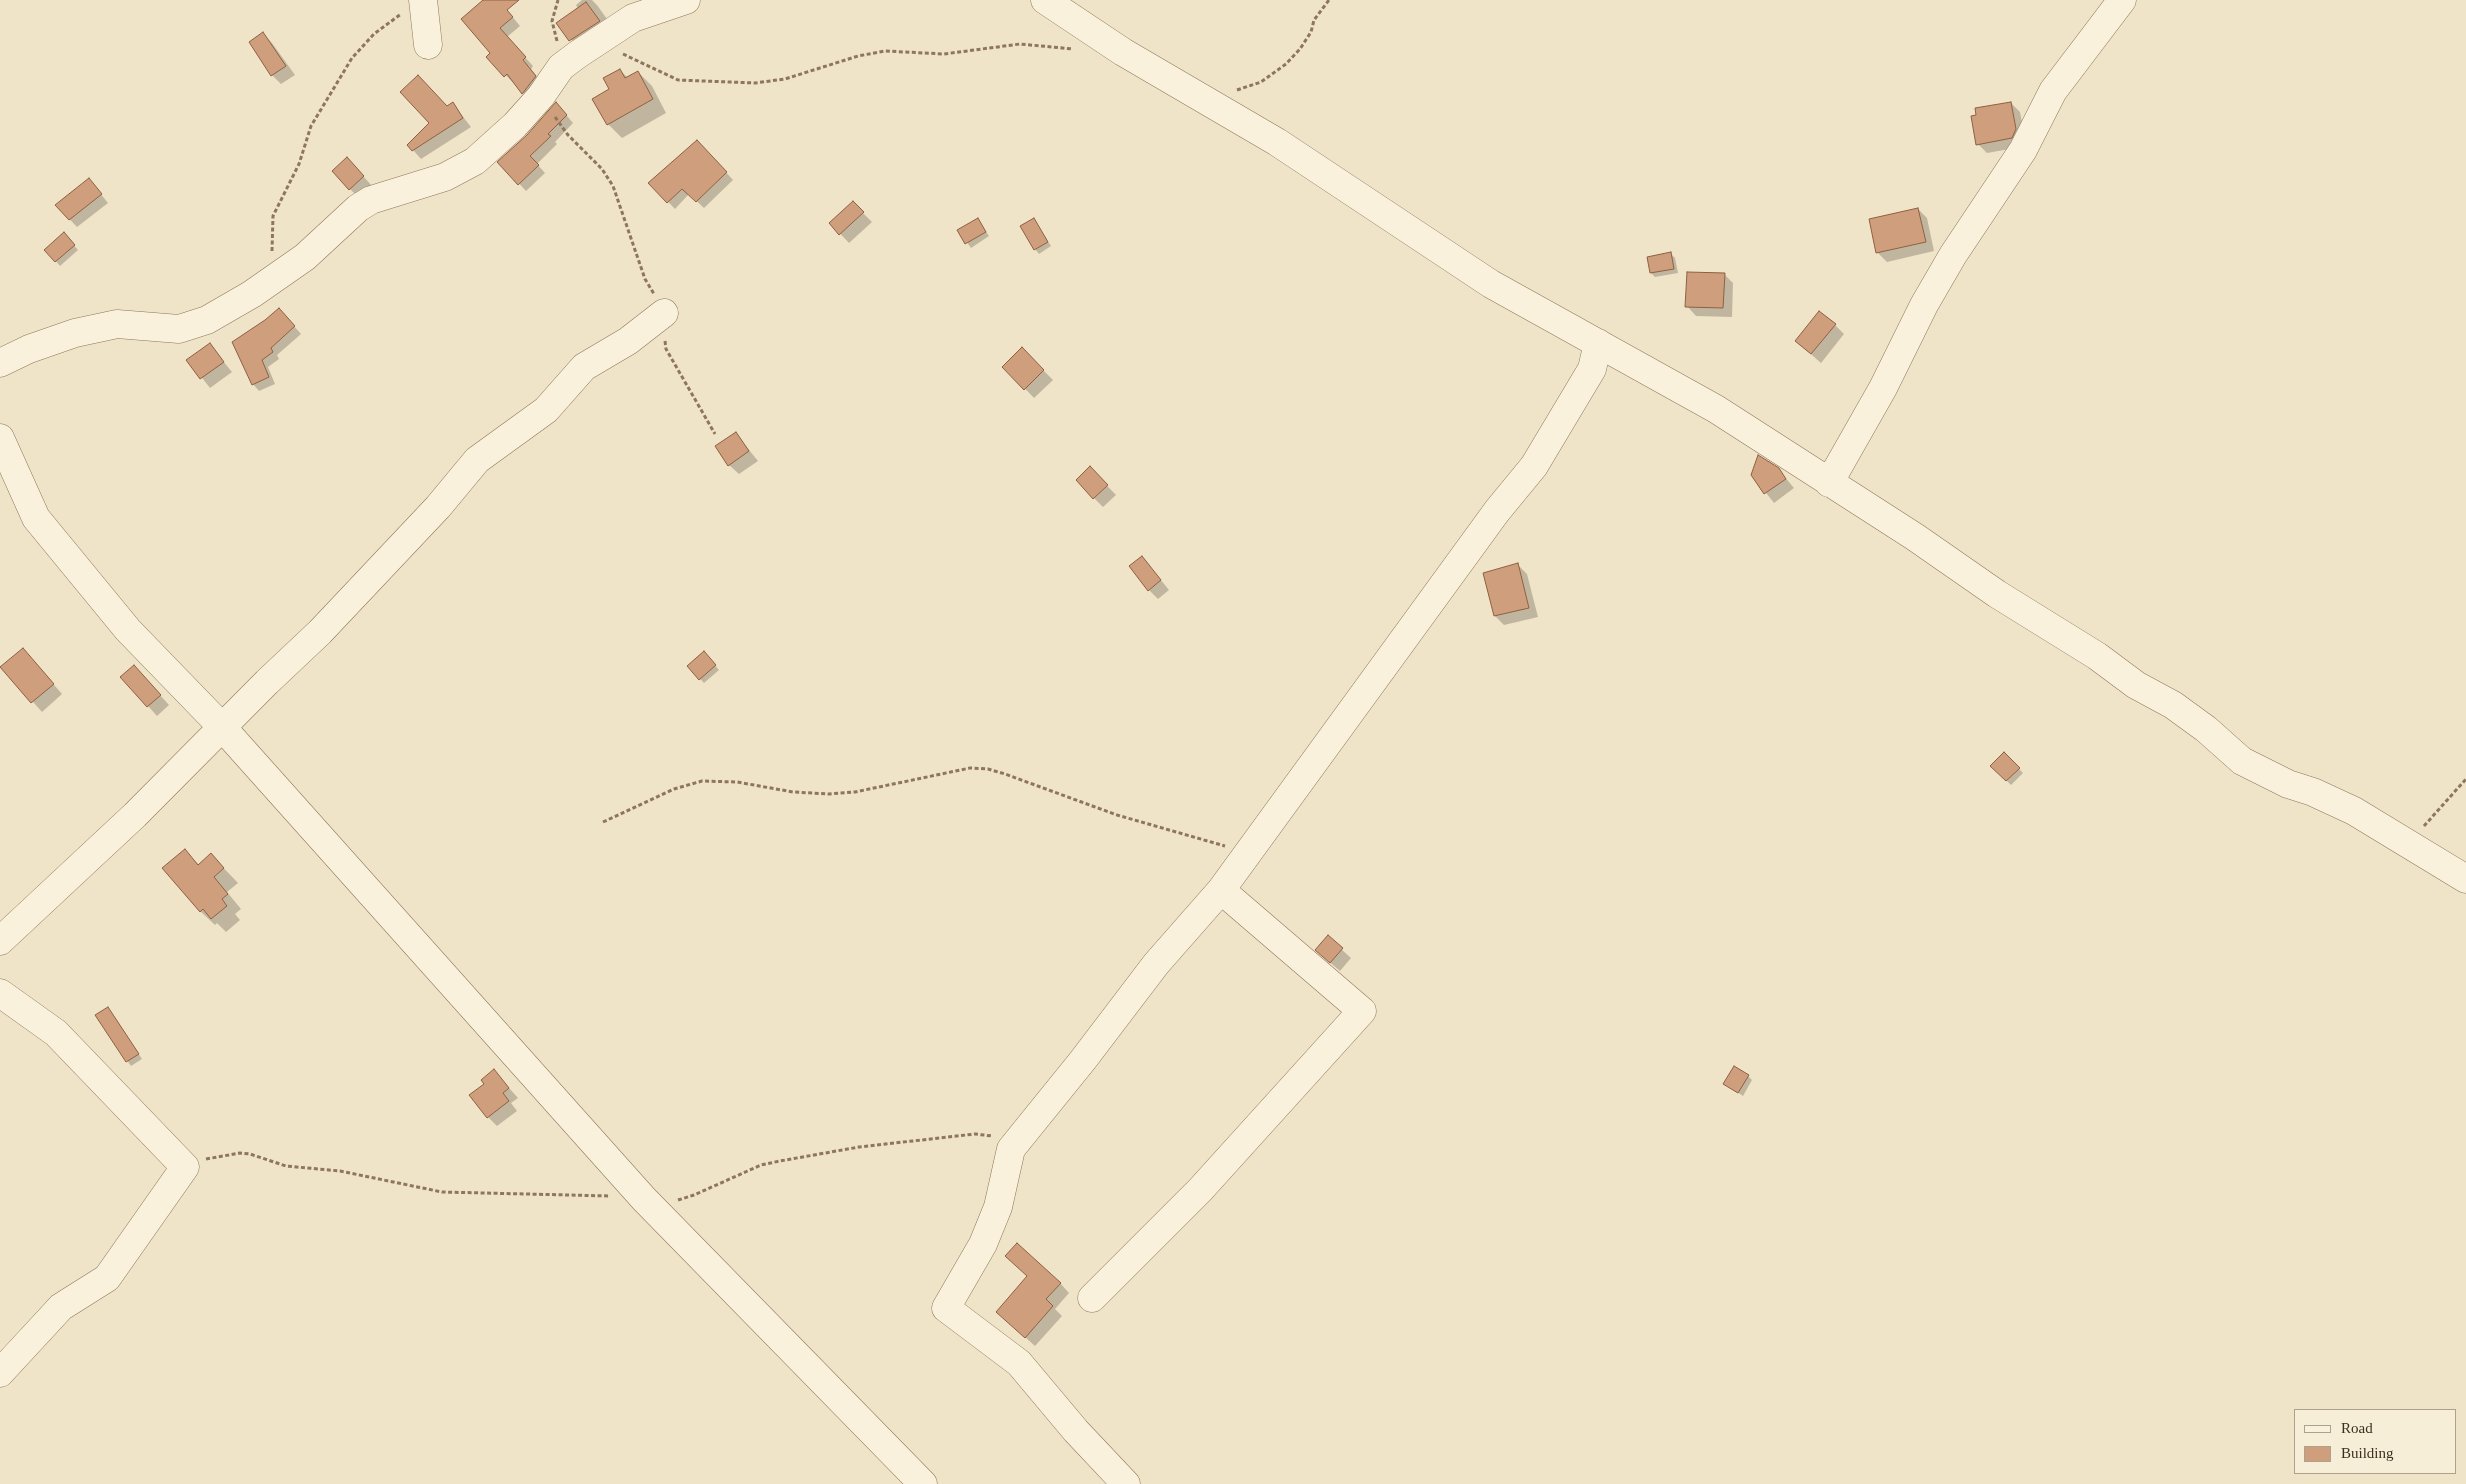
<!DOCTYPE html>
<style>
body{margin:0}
#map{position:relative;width:2466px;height:1484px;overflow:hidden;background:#f0e4c8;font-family:Georgia,serif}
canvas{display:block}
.legend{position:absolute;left:2294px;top:1409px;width:162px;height:65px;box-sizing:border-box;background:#f7eed8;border:1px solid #ada18e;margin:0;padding:6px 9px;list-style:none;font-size:15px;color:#3d2e20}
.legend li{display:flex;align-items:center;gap:10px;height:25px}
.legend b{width:25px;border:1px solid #ada18e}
</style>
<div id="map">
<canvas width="2466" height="1484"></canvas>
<ul class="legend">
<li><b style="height:6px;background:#faf1dc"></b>Road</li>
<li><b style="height:14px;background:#cf9f7d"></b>Building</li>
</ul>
</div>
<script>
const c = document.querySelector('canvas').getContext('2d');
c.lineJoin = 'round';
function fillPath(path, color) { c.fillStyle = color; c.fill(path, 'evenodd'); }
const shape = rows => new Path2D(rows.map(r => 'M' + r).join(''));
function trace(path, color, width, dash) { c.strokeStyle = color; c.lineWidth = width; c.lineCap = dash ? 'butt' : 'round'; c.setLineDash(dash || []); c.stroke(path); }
fillPath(shape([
 [485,0,491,0,506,9,520,26,507,37,533,66,531,69,543,85,531,101,488,57,492,53],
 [582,0,592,0,597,5,607,19,602,22,608,31,580,50,558,23,578,9,576,5],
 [263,34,272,43,295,75,281,84,272,75],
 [620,70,628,78,638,72,652,86,666,113,622,138,608,124,611,89],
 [2011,103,2020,112,2025,138,2021,147,1987,153,1978,144],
 [453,104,471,127,421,159,413,150],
 [563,111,573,123,555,142,557,144,537,164,545,173,526,191,499,162],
 [704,148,733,180,704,208,689,194,675,209,650,183],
 [356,168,372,186,359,198,350,189],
 [96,188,108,203,77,227,56,205],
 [1918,209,1927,218,1934,251,1887,262,1878,253],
 [862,212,872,222,849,243,830,223],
 [978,219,989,236,971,248,959,231],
 [1034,220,1051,246,1039,254,1035,249],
 [64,234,78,250,60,266,46,250],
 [1671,254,1675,258,1678,273,1655,277,1651,273],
 [1724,274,1733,283,1732,317,1696,316,1687,306],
 [285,316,301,334,277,355,279,359,268,367,275,384,259,391,253,384,233,342],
 [1835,325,1844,334,1821,363,1796,341],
 [210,345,232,372,210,388,188,360],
 [1022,349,1053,380,1034,398,1004,367],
 [736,434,758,461,739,474,729,465],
 [1090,468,1116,495,1103,507,1094,498],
 [1778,469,1794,488,1774,503,1752,475],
 [1142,557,1169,590,1158,599,1149,590],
 [1518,565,1527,574,1538,617,1504,625,1495,616],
 [23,649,62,694,42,712,2,667],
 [708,657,719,670,704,683,688,666],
 [143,676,169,705,157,716,122,677],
 [2004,754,2023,773,2011,785,1992,766],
 [184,850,199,865,211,855,238,883,227,892,241,909,235,914,240,920,226,932,217,923,215,925,200,911],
 [1328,937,1351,958,1340,971,1326,959],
 [108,1008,142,1059,131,1066,96,1016],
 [494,1071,518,1098,511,1103,517,1111,497,1126,488,1117,486,1084],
 [1748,1076,1752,1080,1743,1096,1725,1084],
 [1029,1277,1060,1283,1069,1293,1055,1309,1062,1316,1035,1346,1007,1321]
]), '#0003');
const building = shape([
 [483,0,519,0,507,10,513,17,500,28,526,57,523,60,536,76,522,94,507,74,504,77,486,57,490,53,461,19,483,0],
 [586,2,600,21,569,41,556,23,586,2],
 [263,32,286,66,271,76,249,42,263,32],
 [620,69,625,78,638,71,653,99,607,125,592,99,609,89,603,78,620,69],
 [418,75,447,106,453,102,463,118,412,151,407,145,429,123,400,92,418,75],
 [556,102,567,115,548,134,551,136,530,156,539,165,518,185,497,162,527,135,556,102],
 [2011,102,2016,129,2012,138,1976,145,1971,116,1976,115,1975,108,2011,102],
 [697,140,727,172,696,202,682,189,667,203,648,183,697,140],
 [347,157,364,176,349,190,332,171,347,157],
 [89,178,102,194,69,220,55,205,89,178],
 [853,201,864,212,839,235,829,223,853,201],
 [1918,208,1926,242,1876,253,1869,219,1918,208],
 [978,218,986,232,965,244,957,230,978,218],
 [1034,218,1048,242,1034,250,1020,226,1034,218],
 [64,232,75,245,55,262,44,250,64,232],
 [1671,252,1674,269,1650,273,1647,257,1671,252],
 [1687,272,1725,273,1723,308,1685,307,1687,272],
 [279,308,295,326,271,348,273,352,262,360,269,377,252,385,232,342,265,320,279,308],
 [1819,311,1836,324,1811,354,1795,341,1819,311],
 [210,343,224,362,200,379,186,360,210,343],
 [1022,347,1044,370,1024,390,1002,367,1022,347],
 [736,432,749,451,728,466,715,446,736,432],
 [1758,455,1779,468,1786,479,1764,494,1751,475,1758,455],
 [1090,466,1108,485,1093,499,1076,480,1090,466],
 [1142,556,1161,580,1148,591,1129,566,1142,556],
 [1518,563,1529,608,1494,616,1483,573,1518,563],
 [23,648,54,684,31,703,0,667,23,648],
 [704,651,716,665,699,680,687,666,704,651],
 [134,665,161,695,147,707,120,677,134,665],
 [2004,752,2020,768,2006,781,1990,766,2004,752],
 [185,849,198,865,211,853,224,868,214,877,228,894,222,899,227,906,211,919,203,909,200,912,162,868,185,849],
 [1328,935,1343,948,1330,963,1315,950,1328,935],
 [108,1007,139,1054,126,1062,95,1015,108,1007],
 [1734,1066,1749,1075,1738,1093,1723,1084,1734,1066],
 [494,1069,509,1088,503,1093,509,1101,487,1118,469,1095,484,1084,481,1080,494,1069],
 [1017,1243,1061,1283,1046,1299,1053,1306,1025,1338,996,1312,1027,1276,1005,1256,1017,1243]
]);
fillPath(building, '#cf9f7d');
trace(building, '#8d5f41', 1);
const minor = shape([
 [423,0,428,45],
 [1045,0,1123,52,1277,142,1491,284,1716,409,1915,537,1997,594,2097,656,2136,685,2173,705,2206,729,2242,761,2288,784,2313,792,2354,811,2466,879],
 [0,363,29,349,75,333,117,324,179,329,207,320,252,294,305,257,358,208,371,200,445,177,475,161,515,125,541,96,561,67,577,55,633,18,686,0],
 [0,438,36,518,128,630,222,727,644,1199,923,1484],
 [1829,483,1883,388,1924,305,1953,255,2023,150,2053,91,2122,0],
 [0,941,135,815,267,682,320,632,438,507,477,460,546,410,584,367,628,341,664,313],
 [0,993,56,1033,185,1167,107,1278,61,1307,0,1373],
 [1092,1298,1200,1190,1362,1011,1221,890],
 [1126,1484,1076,1431,1019,1363,946,1308,983,1244,998,1207,1011,1149,1083,1060,1156,964,1221,890,1497,511,1534,466,1592,369,1598,343]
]);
trace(minor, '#8d765c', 29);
trace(shape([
 [557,41,552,21,558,0],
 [623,54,678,80,755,83,785,79,858,56,885,51,944,54,1020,44,1073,49],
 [1237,90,1261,82,1286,64,1300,49,1311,32,1314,20,1329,0],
 [555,117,568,135,602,169,613,186,645,279,654,294],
 [272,251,273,216,299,164,311,126,352,58,374,34,401,14],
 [665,341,666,349,715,434],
 [603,822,674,789,702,781,737,782,793,792,829,794,855,792,970,768,988,769,1005,774,1117,815,1225,846],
 [2424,826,2466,779],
 [206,1159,240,1153,250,1154,286,1166,340,1171,442,1192,610,1196],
 [678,1200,694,1195,761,1165,780,1161,859,1147,975,1134,992,1136]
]), '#8d765c', 3, [4, 2.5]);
trace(minor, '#faf1dc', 28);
</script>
